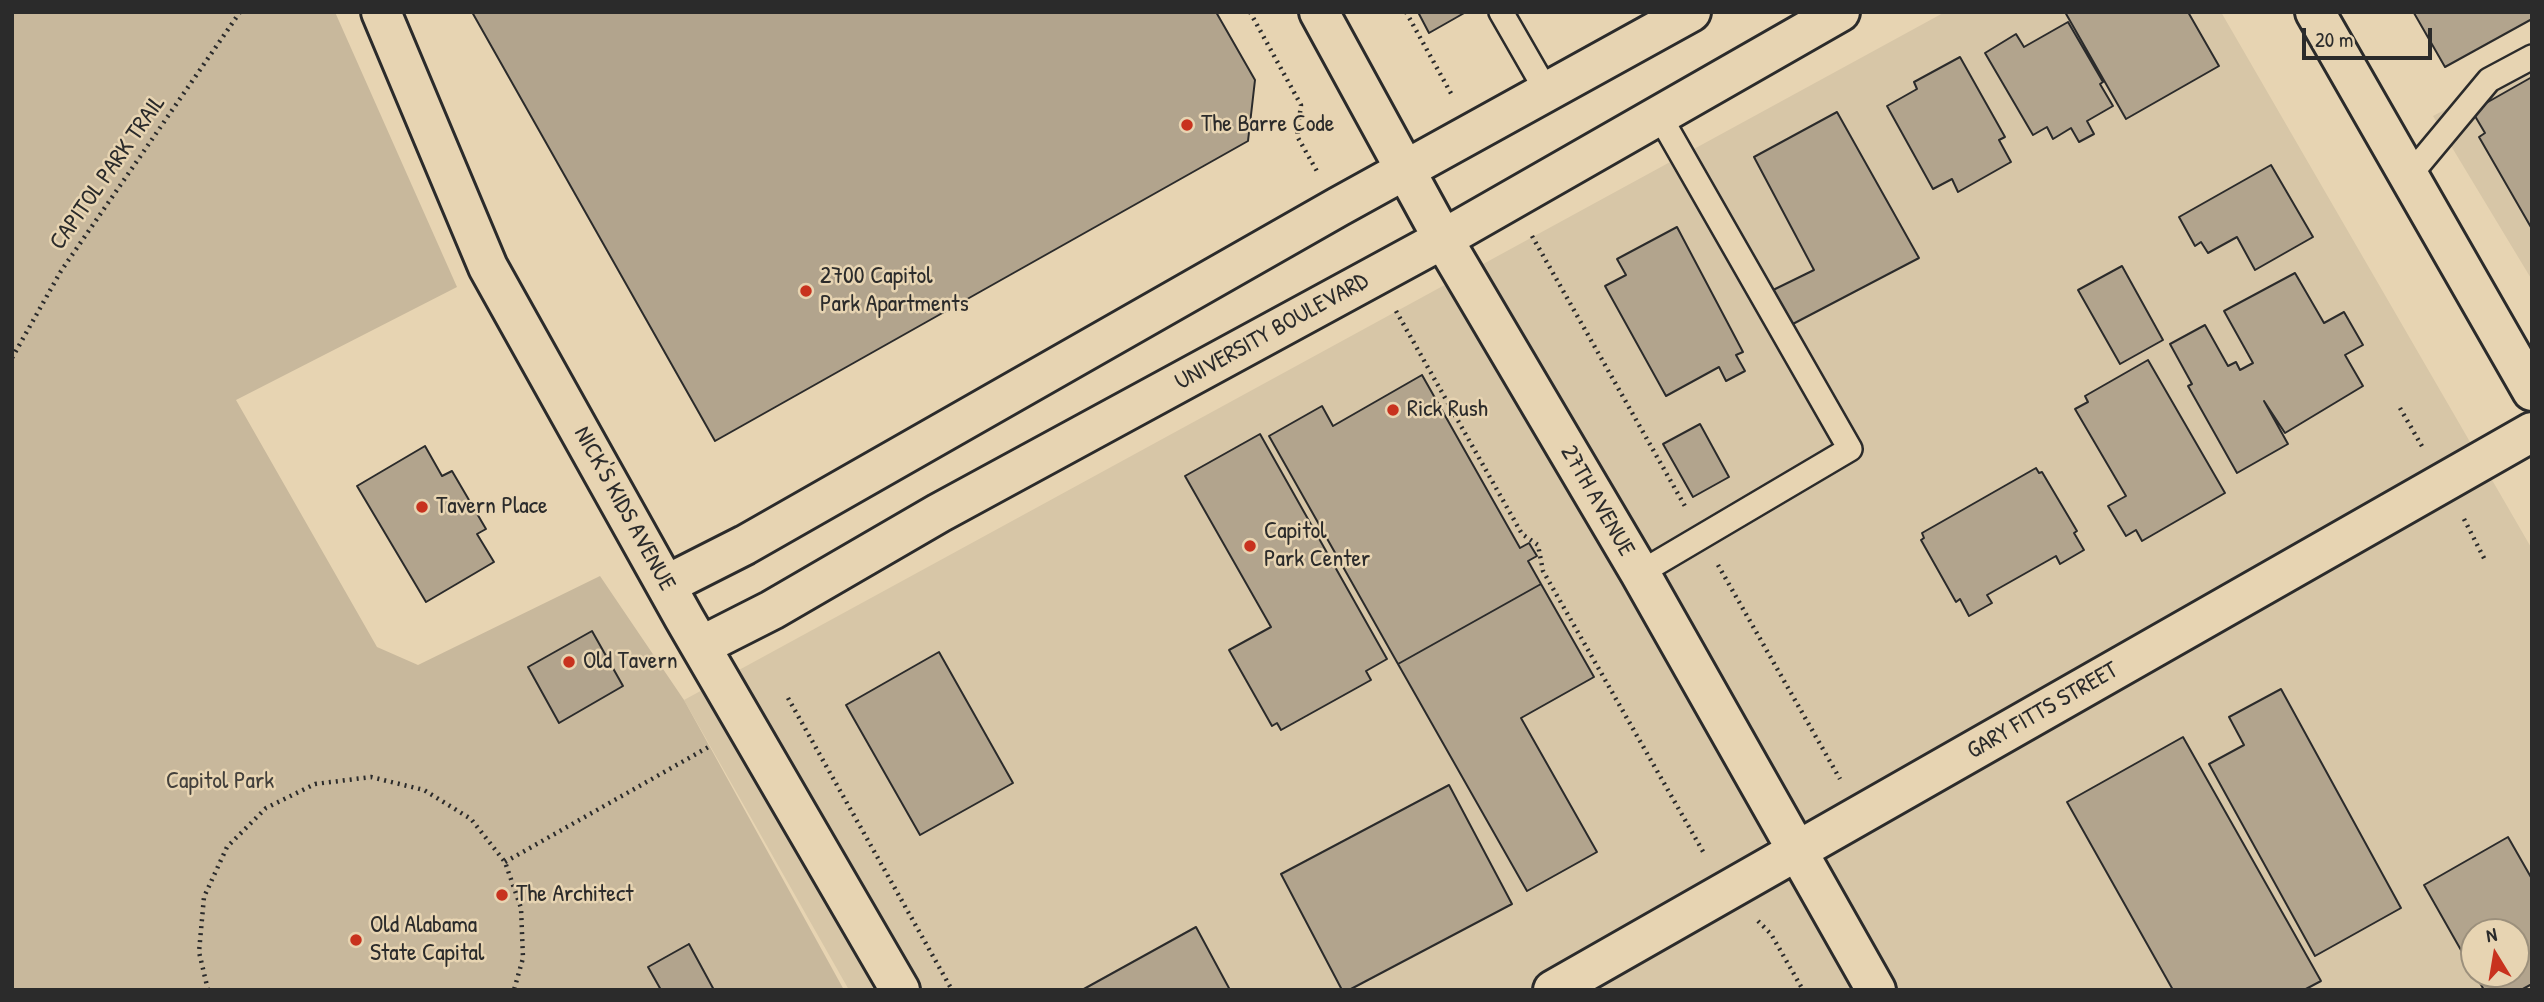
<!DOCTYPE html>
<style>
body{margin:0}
#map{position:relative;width:2544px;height:1002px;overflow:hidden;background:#e7d4b2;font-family:"Patrick Hand",sans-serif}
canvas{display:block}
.frame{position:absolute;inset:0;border:14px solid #2b2b2b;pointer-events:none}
.north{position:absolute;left:2460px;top:918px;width:70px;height:70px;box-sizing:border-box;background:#e7d4b2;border:2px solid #9c907c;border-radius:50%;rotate:349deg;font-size:19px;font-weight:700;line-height:28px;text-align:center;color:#2b2b2b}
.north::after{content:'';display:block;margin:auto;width:24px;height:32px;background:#c8321e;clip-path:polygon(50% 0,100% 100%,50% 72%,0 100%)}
.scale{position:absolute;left:2302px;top:28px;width:130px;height:32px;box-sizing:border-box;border:4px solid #2b2b2b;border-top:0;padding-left:9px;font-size:21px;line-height:24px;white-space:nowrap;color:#2b2b2b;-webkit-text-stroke:5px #e7d4b2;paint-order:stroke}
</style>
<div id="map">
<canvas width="2544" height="1002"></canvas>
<div class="frame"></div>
<div class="north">N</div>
<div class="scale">20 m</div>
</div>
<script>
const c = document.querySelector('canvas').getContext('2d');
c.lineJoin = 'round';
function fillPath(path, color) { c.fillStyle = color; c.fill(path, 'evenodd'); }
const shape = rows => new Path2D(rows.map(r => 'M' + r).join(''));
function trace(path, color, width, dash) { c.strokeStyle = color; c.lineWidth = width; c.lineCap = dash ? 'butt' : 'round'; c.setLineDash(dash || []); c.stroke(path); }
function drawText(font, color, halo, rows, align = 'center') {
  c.font = font + ' "Patrick Hand",sans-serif'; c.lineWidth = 5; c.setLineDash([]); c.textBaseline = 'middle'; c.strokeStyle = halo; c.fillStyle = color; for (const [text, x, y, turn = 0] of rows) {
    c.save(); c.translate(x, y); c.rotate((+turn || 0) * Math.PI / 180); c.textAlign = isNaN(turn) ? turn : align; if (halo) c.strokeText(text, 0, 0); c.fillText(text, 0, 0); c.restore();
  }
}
fillPath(shape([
 [1945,12,2221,12,2532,549,2532,990,849,990,684,700],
 [2474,932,2516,932,2516,974,2474,974],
 [2532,64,2532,280,2433,116]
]), '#d7c6a7');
fillPath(shape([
 [12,12,335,12,457,287,236,400,377,647,418,665,600,576,684,700,844,990,12,990]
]), '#c8b89c');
const building = shape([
 [472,12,1216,12,1255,80,1248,141,715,441,472,12],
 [1418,12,1466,12,1429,33,1418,12],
 [2065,12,2188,12,2219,66,2126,119,2065,12],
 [2532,12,2532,19,2445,67,2414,13,2532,12],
 [2068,22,2103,82,2100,84,2113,106,2087,121,2094,134,2079,142,2071,128,2053,139,2047,127,2033,135,1985,53,2016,34,2024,47,2068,22],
 [1960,57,2005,137,1999,140,2011,162,1958,192,1952,179,1933,189,1887,106,1917,89,1914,82,1960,57],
 [2532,77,2532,229,2479,137,2485,133,2472,111,2532,77],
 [1837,112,1919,258,1789,326,1769,292,1814,270,1754,157,1837,112],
 [2271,165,2313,237,2255,270,2237,237,2208,253,2201,242,2195,246,2179,217,2271,165],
 [1677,227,1743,352,1736,355,1745,371,1726,381,1719,367,1666,396,1605,286,1626,275,1617,259,1677,227],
 [2122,266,2163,340,2120,364,2078,290,2122,266],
 [2295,273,2324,323,2344,312,2363,345,2345,355,2363,386,2285,433,2264,401,2288,444,2237,473,2188,386,2192,384,2170,344,2205,325,2228,366,2236,362,2240,370,2253,363,2224,311,2295,273],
 [2148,360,2225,493,2142,541,2136,530,2126,536,2108,506,2126,496,2075,409,2088,402,2085,396,2148,360],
 [1422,375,1520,548,1529,543,1537,556,1528,561,1541,584,1398,664,1269,436,1322,406,1333,426,1422,375],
 [1700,424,1729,477,1693,497,1663,444,1700,424],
 [1260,434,1387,659,1366,671,1371,680,1281,730,1277,723,1272,726,1229,650,1271,627,1185,476,1260,434],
 [425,446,442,476,452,471,486,529,477,534,494,562,426,602,357,486,425,446],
 [2036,468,2039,473,2042,472,2077,531,2074,533,2084,550,2060,564,2056,556,1987,595,1992,603,1969,616,1960,599,1956,602,1921,540,1924,538,1922,533,2036,468],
 [1541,584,1594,677,1521,718,1597,852,1527,891,1398,664,1541,584],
 [592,631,623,686,559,723,528,667,592,631],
 [939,652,1013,783,920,835,846,705,939,652],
 [2281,689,2401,908,2315,956,2209,764,2244,745,2229,717,2281,689],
 [2183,737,2321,981,2304,990,2173,990,2067,802,2183,737],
 [1449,785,1512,904,1349,990,1342,990,1281,874,1449,785],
 [2508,837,2532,879,2532,984,2521,990,2484,990,2475,974,2516,974,2516,932,2474,932,2474,973,2424,885,2508,837],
 [1196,927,1230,990,1082,990,1196,927],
 [689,944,714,990,661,990,648,967,689,944]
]);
fillPath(building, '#b2a48d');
trace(building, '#2b2b2b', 2);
const service = shape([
 [1501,12,1547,92],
 [2409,176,2489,80,2532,57],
 [1640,573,1850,449,1659,115]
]);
const minor = shape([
 [381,12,488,267,684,618,900,990],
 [1319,12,1443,239,1640,573,1876,990],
 [666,585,745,545,1338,207,1691,12],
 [701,646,772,610,939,513,1443,239,1840,12],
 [1553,990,2532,432]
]);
const trunk = shape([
 [2315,12,2532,391]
]);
trace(service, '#2b2b2b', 28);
trace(minor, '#2b2b2b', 44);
trace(trunk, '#2b2b2b', 44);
trace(shape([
 [1250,12,1301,105,1297,136,1318,173],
 [1406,12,1453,97],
 [1532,236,1686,508],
 [1396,311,1522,534,1538,545,1543,571,1705,855],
 [12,358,61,271,240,12],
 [2400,408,2423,448],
 [2464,519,2486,562],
 [1718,565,1840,779],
 [788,698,952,990],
 [505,862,712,745],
 [1758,921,1771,934,1803,990],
 [208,990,199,952,204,897,227,847,266,808,315,784,371,777,424,790,471,819,505,862,521,908,523,958,514,990]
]), '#2b2b2b', 4.5, [2, 5]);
trace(service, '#e7d4b2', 23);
trace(minor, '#e7d4b2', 38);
trace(trunk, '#e7d4b2', 38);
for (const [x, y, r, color] of [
 [1187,125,7,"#c8321e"],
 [806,291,7,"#c8321e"],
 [1393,410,7,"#c8321e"],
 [422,507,7,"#c8321e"],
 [1250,546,7,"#c8321e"],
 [569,662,7,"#c8321e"],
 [502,895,7,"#c8321e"],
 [356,940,7,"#c8321e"]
]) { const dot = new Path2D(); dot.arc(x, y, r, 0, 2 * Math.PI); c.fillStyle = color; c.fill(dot); trace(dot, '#e7d4b2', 2.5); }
drawText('24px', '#2b2b2b', '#e7d4b2', [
 ["The Barre Code",1201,125],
 ["2700 Capitol",820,277],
 ["Park Apartments",820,305],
 ["Rick Rush",1407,410],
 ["Tavern Place",436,507],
 ["Capitol",1264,532],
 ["Park Center",1264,560],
 ["Old Tavern",583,662],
 ["The Architect",516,895],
 ["Old Alabama",370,926],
 ["State Capital",370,954]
], 'left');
drawText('24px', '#2b2b2b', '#e7d4b2', [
 ["CAPITOL PARK TRAIL",108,173,-55],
 ["UNIVERSITY BOULEVARD",1272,332,-29],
 ["27TH AVENUE",1597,501,60],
 ["NICK'S KIDS AVENUE",624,509,61],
 ["GARY FITTS STREET",2043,711,-30]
]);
drawText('24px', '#43403c', '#e7d4b2', [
 ["Capitol Park",220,782]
]);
</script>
